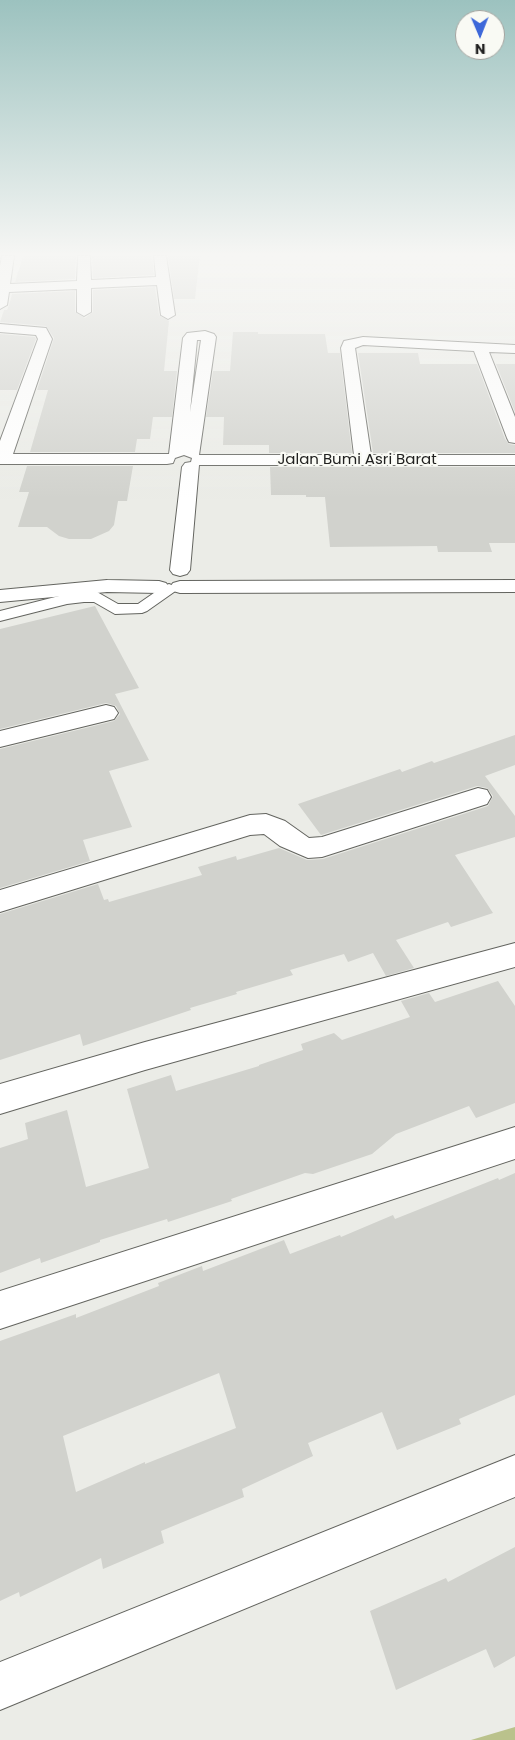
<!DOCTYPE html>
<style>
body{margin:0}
#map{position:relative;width:515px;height:1740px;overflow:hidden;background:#ebece7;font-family:Poppins,sans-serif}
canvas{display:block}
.north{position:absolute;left:455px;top:10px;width:50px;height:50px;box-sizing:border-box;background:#f9faf4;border:1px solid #a3a39f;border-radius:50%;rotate:179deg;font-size:14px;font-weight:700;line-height:20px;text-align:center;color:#212120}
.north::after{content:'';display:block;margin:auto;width:18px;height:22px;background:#3d68d9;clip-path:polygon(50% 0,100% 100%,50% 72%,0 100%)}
</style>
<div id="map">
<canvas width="515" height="1740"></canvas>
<div class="north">N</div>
</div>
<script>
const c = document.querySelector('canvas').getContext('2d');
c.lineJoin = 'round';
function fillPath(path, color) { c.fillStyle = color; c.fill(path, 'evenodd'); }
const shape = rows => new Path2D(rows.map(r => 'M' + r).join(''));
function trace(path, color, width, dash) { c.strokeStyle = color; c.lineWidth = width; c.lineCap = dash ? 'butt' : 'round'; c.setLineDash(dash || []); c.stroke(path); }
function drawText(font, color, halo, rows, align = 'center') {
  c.font = font + ' Poppins,sans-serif'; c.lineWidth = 4.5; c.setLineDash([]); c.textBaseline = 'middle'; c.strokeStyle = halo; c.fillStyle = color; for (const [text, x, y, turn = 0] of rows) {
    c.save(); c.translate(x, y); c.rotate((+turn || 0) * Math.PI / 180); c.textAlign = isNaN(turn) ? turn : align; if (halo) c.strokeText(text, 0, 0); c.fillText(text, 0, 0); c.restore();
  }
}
fillPath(shape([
 [515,1727,515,1740,471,1740]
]), '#bac28c');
fillPath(shape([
 [23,256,76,256,75,279,15,282],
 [92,256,152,256,154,275,93,278],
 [168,256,200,256,195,299,174,299],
 [155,287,159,315,169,321,164,371,177,371,172,417,153,417,150,439,137,439,135,452,30,452,48,390,37,390,54,338,46,326,0,322,4,310,7,310,9,305,12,294,75,291,75,312,85,318,93,312,93,290],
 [233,332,258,332,258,334,325,334,328,353,340,353,352,453,269,453,269,445,223,445,224,417,206,417,213,371,230,371],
 [0,334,35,337,36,339,17,390,0,390],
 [358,353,418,353,420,364,477,364,505,439,509,444,515,445,515,453,373,453],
 [496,364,515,364,515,412],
 [27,466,133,466,127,501,118,501,114,525,109,531,91,539,69,539,59,536,47,527,18,527,29,492,19,492],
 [270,467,515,467,515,543,489,543,492,552,438,552,437,546,330,547,325,497,306,497,306,495,271,495],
 [95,606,139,688,115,694,149,760,109,771,132,827,83,840,90,861,0,888,0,749,114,721,120,714,116,706,106,703,0,729,0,629],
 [515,735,515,765,485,776,515,816,515,837,455,855,493,913,451,927,448,922,396,940,414,968,386,976,373,953,348,962,344,954,290,970,293,975,236,992,237,994,190,1008,191,1010,83,1046,80,1034,0,1060,0,914,98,884,104,900,108,899,109,902,202,875,198,867,236,856,237,860,279,848,307,860,323,859,488,806,493,796,487,788,477,786,321,835,298,804,400,769,402,772,432,761,434,763],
 [498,981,515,1006,515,1103,476,1118,469,1106,396,1134,372,1154,313,1174,305,1173,231,1199,232,1201,168,1222,167,1219,100,1240,100,1242,41,1263,40,1258,0,1273,0,1148,28,1139,25,1123,67,1110,86,1187,149,1168,127,1089,171,1075,176,1091,259,1066,259,1065,303,1050,301,1044,334,1033,342,1040,410,1017,401,1001,429,993,435,1002],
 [515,1173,515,1395,459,1419,461,1424,397,1450,382,1412,308,1443,313,1456,242,1489,244,1497,161,1531,164,1543,103,1569,101,1558,20,1597,19,1592,0,1601,0,1341,76,1314,76,1318,159,1286,158,1283,202,1266,203,1271,284,1240,290,1254,340,1235,341,1237,393,1215,395,1219,498,1178,499,1180],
 [219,1373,236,1428,145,1464,145,1462,76,1492,63,1436],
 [515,1547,515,1656,494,1668,486,1649,396,1690,370,1611,446,1578,448,1582]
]), '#d1d2cd');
const service = shape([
 [169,584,174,586,177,589,174,592,147,611,142,613,115,614,94,602,84,602,67,604,0,621,0,611,67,594,97,592,118,604,138,604,164,586,169,584]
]);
const minor = shape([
 [2,256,14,256,10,284,77,281,78,256,90,256,91,280,156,277,154,256,166,256,175,315,168,319,161,315,157,285,91,288,91,312,84,316,77,312,77,289,9,292,7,305,0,309,0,266,2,256],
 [0,324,46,328,52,339,13,454,169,454,183,338,187,333,205,331,214,334,216,337,199,455,354,455,341,348,344,341,363,337,515,345,515,353,489,352,515,417,515,443,509,442,507,438,474,351,363,345,355,348,371,455,515,455,515,465,199,465,190,570,187,574,180,576,173,574,170,570,182,467,185,463,191,462,192,458,184,455,175,458,173,463,167,464,0,464,0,441,38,339,36,335,0,332,0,324],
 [197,340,201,340,190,412,197,340],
 [107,580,159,581,166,583,169,587,166,591,159,593,107,592,0,602,0,590,107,580],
 [515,580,515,592,180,593,173,591,170,587,173,583,180,581,515,580],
 [106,705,114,707,118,713,114,719,0,747,0,731,106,705],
 [478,788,487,790,491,797,487,804,322,857,308,858,280,846,264,834,250,835,0,912,0,890,250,815,266,814,285,821,309,838,322,837,478,788],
 [515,943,515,967,145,1070,0,1114,0,1084,145,1042,515,943],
 [515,1127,515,1159,0,1329,0,1291,515,1127],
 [515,1455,515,1497,0,1710,0,1662,515,1455]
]);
trace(service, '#63645f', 2);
trace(minor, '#63645f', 2);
fillPath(service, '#fff');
fillPath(minor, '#fff');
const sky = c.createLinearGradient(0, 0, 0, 499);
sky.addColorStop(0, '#9cc2bf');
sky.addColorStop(0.51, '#f6f6f4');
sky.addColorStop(1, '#f6f6f400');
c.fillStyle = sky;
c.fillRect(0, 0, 515, 499);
drawText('15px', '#212120', '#f9faf4', [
 ["Jalan Bumi Asri Barat",357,460]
]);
</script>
